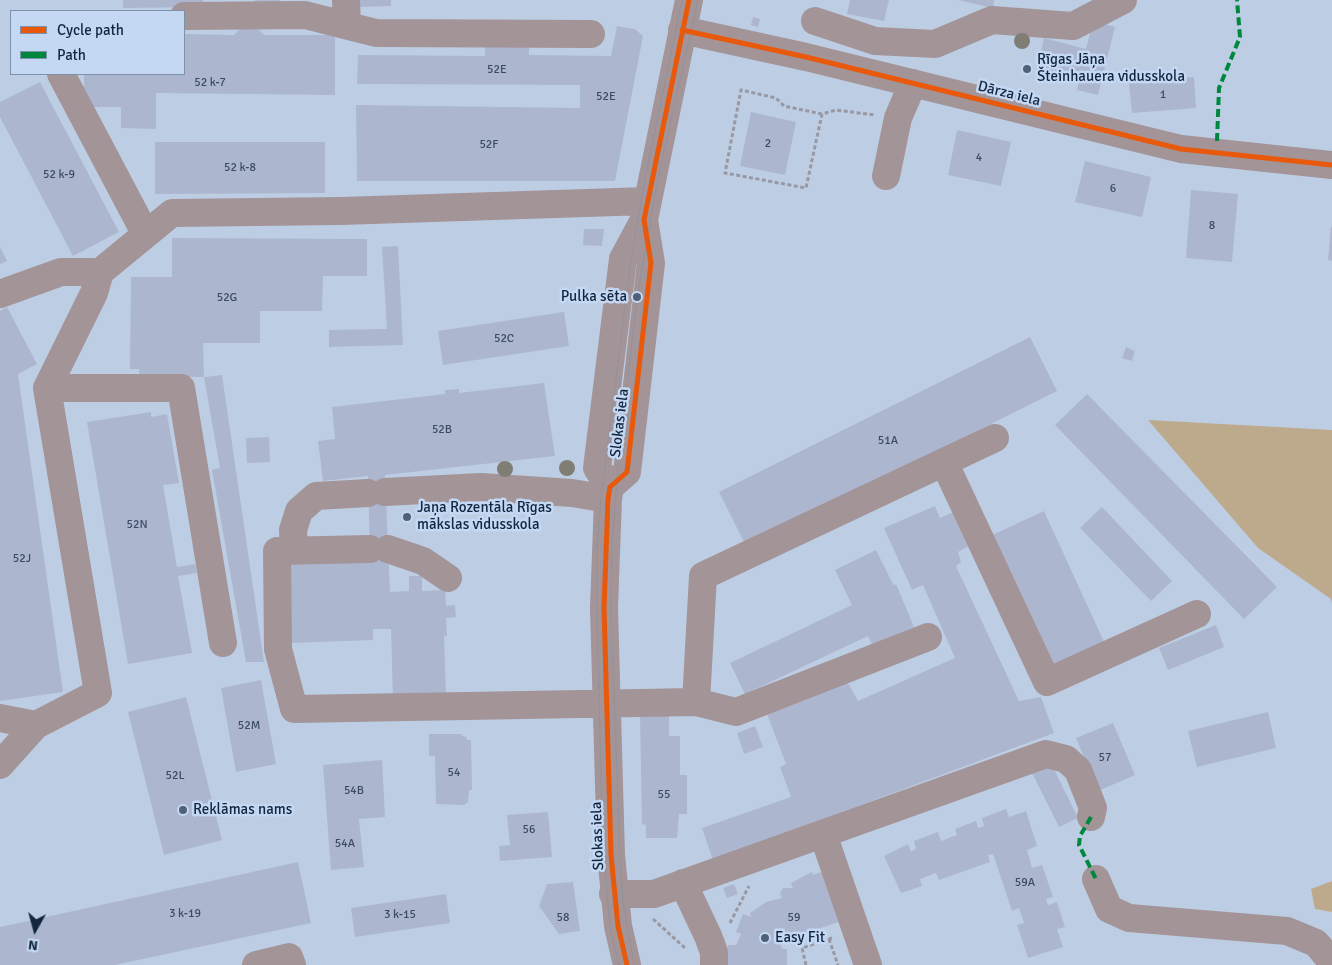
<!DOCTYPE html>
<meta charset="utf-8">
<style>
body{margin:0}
#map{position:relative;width:1332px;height:965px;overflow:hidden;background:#bdcee4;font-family:Signika,sans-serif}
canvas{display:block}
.legend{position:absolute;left:10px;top:10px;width:175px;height:65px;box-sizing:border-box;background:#c4d8f3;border:1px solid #7d91ab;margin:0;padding:6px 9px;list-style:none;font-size:15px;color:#12263e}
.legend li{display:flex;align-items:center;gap:10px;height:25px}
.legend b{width:25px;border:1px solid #7d91ab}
.north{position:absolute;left:10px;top:905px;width:50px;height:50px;-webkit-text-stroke:4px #c4d8f3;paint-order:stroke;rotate:187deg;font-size:14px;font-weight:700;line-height:20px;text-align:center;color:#12263e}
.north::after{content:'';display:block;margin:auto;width:18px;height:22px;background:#12263e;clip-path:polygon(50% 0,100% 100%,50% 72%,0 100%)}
</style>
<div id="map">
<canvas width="1332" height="965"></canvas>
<ul class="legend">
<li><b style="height:6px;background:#e8590c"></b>Cycle path</li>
<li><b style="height:6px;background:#00873e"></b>Path</li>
</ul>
<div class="north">N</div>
</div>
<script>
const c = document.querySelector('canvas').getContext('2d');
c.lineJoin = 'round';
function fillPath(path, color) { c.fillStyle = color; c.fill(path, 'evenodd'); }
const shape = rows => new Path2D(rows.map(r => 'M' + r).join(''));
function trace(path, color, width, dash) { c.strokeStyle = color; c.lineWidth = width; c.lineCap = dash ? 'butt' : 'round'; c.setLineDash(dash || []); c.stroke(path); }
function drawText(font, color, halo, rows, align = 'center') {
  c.font = font + ' Signika,sans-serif'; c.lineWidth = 5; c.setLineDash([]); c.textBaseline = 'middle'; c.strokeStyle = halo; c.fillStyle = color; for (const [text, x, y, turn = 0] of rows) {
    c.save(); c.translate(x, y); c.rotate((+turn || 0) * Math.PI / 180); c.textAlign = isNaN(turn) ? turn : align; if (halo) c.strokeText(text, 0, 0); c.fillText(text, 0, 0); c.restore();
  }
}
fillPath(shape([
 [1148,420,1332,430,1332,603,1331,599,1258,548],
 [1332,881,1332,912,1315,909,1311,889]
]), '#bdaa8d');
fillPath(shape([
 [123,0,203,0,203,7,123,8],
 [255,0,280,0,280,9,255,9],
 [360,0,391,0,391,6,360,7],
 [850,0,889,0,884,21,847,14],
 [958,0,994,0,993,8],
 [753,17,760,19,758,27,751,25],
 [1093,21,1115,27,1098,95,1077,90,1079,82,1036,72,1044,38,1086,49],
 [243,26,255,26,264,35,335,35,335,95,156,93,156,129,121,128,121,107,93,107,84,93,84,74,184,74,184,34,234,35],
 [617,26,635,29,643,36,615,181,357,181,356,105,580,108,580,85,357,84,358,55,485,56,485,46,529,46,529,55,611,56],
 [1194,77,1196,108,1132,113,1129,82],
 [40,82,119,232,73,256,0,117,0,102],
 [751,112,796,122,785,175,740,166],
 [957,130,1011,142,1001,186,948,175],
 [155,142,325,142,325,193,155,194],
 [1085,161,1151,177,1142,217,1075,202],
 [1191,190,1238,194,1232,262,1186,258],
 [1331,227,1332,227,1332,261,1328,260],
 [584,229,604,229,602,246,583,245],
 [172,238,367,239,367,276,323,276,322,311,260,311,260,343,203,343,204,377,139,377,139,369,130,369,131,277,172,277],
 [398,246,403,345,329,347,329,330,387,329,382,247],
 [0,247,7,261,0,264],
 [7,307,37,364,18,374,63,692,0,701,0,311],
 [564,312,569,346,443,365,438,331],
 [1030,337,1057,391,746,546,719,492],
 [1126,347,1135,351,1132,361,1122,358],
 [222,375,264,662,246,662,212,470,220,468,204,377],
 [544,383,555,456,385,475,390,592,409,591,409,576,422,576,422,591,445,590,446,606,455,605,456,617,446,618,447,636,444,636,446,698,393,700,391,629,373,629,373,640,291,643,288,559,370,556,368,476,323,481,318,441,335,439,332,407,445,394,445,390,459,389,459,393],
 [1087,394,1277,587,1244,619,1055,425],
 [151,412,151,417,167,414,179,483,163,485,177,567,195,564,197,573,178,576,192,653,128,664,87,422],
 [269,437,270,462,247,463,246,438],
 [935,506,940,518,958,510,973,544,958,552,961,562,956,566,1019,701,1041,697,1054,733,713,860,702,828,791,797,780,767,786,764,767,714,845,678,858,701,955,658,923,585,912,590,884,528],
 [1102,507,1172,581,1151,601,1080,528],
 [1044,511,1105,644,1049,670,988,537],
 [876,550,894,586,896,584,914,627,873,647,868,636,745,694,730,663,852,605,835,570],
 [1216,625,1224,647,1168,670,1159,648],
 [261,680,276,764,236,772,221,688],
 [186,697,222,840,164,855,128,712],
 [1268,712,1276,748,1197,767,1188,731],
 [640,716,669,716,669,736,680,736,680,775,687,775,687,814,679,814,677,838,646,838,646,825,642,824],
 [1113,723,1135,775,1098,791,1076,738],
 [755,726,763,747,744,754,737,733],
 [429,734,462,734,462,736,466,737,467,740,471,740,472,790,469,790,468,802,464,805,436,804,435,756,429,756],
 [382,760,385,817,359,819,364,867,331,870,323,765],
 [1051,763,1078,818,1059,827,1032,773],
 [1006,809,1009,817,1026,811,1037,846,1027,850,1032,868,1042,865,1053,897,1046,899,1048,905,1057,902,1065,927,1057,929,1063,947,1028,958,1017,925,1024,923,1019,908,1012,911,993,854,988,855,990,862,939,880,936,873,920,879,922,886,901,893,884,856,908,844,911,852,916,849,914,841,938,832,941,841,957,835,955,829,976,821,978,828,984,826,982,818],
 [548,812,552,857,500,861,499,846,510,845,507,815],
 [298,862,311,923,115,965,0,965,0,927],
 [829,869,847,919,780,942,782,949,787,949,787,965,728,965,728,945,736,945,741,934,736,932,743,914,751,917,750,913,766,902,782,898,780,893,783,888,793,888,791,883,812,872,813,875],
 [573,882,580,931,559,934,539,906,547,884],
 [734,884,738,894,727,898,723,888],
 [446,894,450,923,355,937,351,908]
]), '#adb6cf');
trace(shape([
 [822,114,784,106,776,98,741,90,725,173,806,188,822,114,836,110,875,115],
 [653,919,685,948],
 [730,923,749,886],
 [829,939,838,965],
 [806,965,802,948,832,938]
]), '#9998a2', 3, [4, 2.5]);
trace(shape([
 [346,0,347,25],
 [184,16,305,15,376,33,591,34],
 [815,21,875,41,935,44,992,20,1073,26,1123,0],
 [682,30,806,57,1181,149,1332,165],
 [61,74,145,233],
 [886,176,898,118,913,83],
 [0,294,61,272,100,272],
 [47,388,181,388,223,643],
 [944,462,1047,682,1197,614],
 [610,487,597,468,623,259,644,220],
 [385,492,481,487,572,493,608,499],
 [370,549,277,551,278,649,294,709,696,702,736,712,928,637],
 [388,549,423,561,448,578],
 [294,550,293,530,299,511,316,496,368,493],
 [696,702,703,576,995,438],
 [0,718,36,725],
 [0,765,36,725,98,693,47,388,94,293,100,272,172,213,341,211,647,201],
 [823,834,868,965],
 [1096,879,1109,909,1129,918,1287,931,1316,943,1332,962],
 [683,883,708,936,714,952,714,965],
 [613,894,654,894,1046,754,1066,759,1078,770,1093,808,1091,817],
 [256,965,289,957,292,965],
 [627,965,618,926,611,855,604,608,608,499,610,487,627,472,651,263,644,220,689,0]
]), '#a39498', 28);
trace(shape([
 [619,965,610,927,607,894,602,818,597,612,597,547,601,498,631,260,645,179,682,0],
 [634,965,623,902,620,859,611,611,612,546,618,465,637,297,657,183,698,0]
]), '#91929d', 1);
trace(shape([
 [1217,141,1219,88,1240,37,1237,0],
 [1091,817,1080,836,1079,845,1096,879]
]), '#00873e', 4, [8, 4]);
trace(shape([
 [682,30,806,57,1181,149,1332,165],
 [627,965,618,926,611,855,604,608,608,499,610,487,627,472,651,263,644,220,689,0]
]), '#e8590c', 5);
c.fillStyle = '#807d75';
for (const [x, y] of [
 [1022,41],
 [567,468],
 [505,469]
]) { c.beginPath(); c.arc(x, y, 8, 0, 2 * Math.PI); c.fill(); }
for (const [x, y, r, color] of [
 [1027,69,5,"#4e6178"],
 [637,297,5,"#4e6178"],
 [407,517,5,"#4e6178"],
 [183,810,5,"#4e6178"],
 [765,938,5,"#4e6178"]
]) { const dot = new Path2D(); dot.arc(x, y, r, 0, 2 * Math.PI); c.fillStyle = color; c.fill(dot); trace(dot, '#c4d8f3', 2); }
drawText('12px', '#3a4c64', null, [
 ["52E",497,70],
 ["52 k-7",210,83],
 ["1",1163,95],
 ["52E",606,97],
 ["2",768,144],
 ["52F",489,145],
 ["4",979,158],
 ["52 k-8",240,168],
 ["52 k-9",59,175],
 ["6",1113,189],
 ["8",1212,226],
 ["52G",227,298],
 ["52C",504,339],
 ["52B",442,430],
 ["51A",888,441],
 ["52N",137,525],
 ["52J",22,559],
 ["52M",249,726],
 ["57",1105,758],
 ["54",454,773],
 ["52L",175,776],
 ["54B",354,791],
 ["55",664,795],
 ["56",529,830],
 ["54A",345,844],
 ["59A",1025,883],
 ["3 k-19",185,914],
 ["3 k-15",400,915],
 ["58",563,918],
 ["59",794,918]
]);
drawText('15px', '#12263e', '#c4d8f3', [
 ["Rīgas Jāņa",1037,60],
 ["Šteinhauera vidusskola",1037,77],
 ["Pulka sēta",627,297,"right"],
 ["Jaņa Rozentāla Rīgas",417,508],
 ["mākslas vidusskola",417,525],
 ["Reklāmas nams",193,810],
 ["Easy Fit",775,938]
], 'left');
drawText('15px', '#12263e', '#c4d8f3', [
 ["Dārza iela",1009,94,14],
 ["Slokas iela",620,423,-83],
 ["Slokas iela",598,836,-92]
]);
</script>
